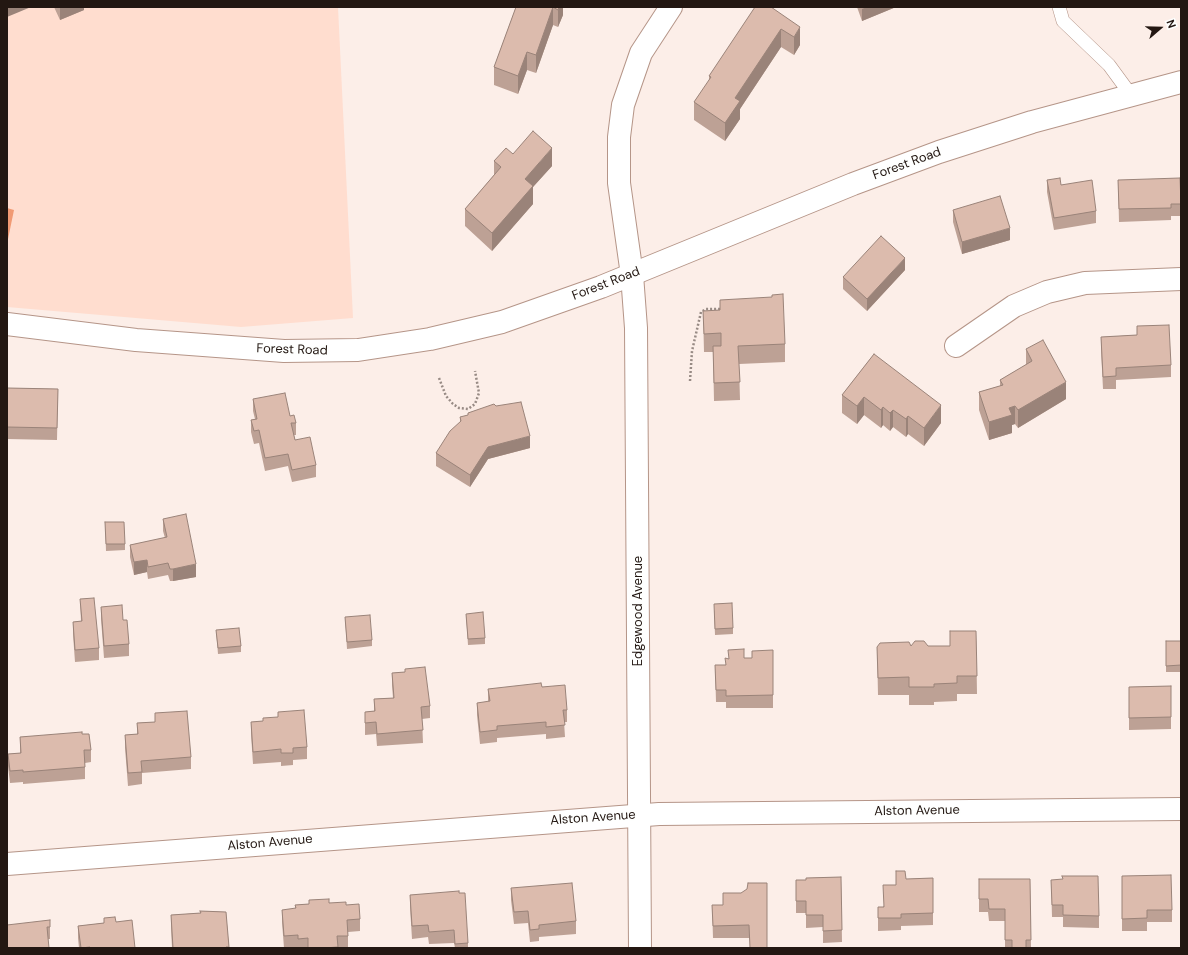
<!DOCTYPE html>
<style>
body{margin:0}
#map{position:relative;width:1188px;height:955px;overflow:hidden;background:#fceee8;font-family:"DM Sans",sans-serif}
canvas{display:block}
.frame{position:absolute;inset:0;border:8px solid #231712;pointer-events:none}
.north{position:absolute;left:1140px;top:8px;width:40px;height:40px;-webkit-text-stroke:3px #fefffe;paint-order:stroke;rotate:70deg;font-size:11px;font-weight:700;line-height:16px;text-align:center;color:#231712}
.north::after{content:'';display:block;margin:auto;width:14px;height:18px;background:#231712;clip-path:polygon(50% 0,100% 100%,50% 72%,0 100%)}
</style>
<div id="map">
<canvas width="1188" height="955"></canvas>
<div class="frame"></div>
<div class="north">N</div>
</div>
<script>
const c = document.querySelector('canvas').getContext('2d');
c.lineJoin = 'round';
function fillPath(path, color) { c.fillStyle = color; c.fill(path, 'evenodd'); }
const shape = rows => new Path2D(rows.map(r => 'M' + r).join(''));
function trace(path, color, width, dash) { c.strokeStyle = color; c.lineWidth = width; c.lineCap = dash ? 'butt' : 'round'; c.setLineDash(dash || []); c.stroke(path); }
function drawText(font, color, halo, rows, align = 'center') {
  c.font = font + ' "DM Sans",sans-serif'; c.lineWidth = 3.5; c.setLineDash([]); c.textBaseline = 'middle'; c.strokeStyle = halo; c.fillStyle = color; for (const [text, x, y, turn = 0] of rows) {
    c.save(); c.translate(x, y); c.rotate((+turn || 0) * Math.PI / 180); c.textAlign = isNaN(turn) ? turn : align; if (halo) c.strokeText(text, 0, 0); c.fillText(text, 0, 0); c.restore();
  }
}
fillPath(shape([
 [7,7,338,7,353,318,241,327,7,307]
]), '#ffddcf');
fillPath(shape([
 [7,208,14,210,7,244]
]), '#f19a74');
const service = shape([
 [1059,7,1063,21,1109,65,1131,95]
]);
const minor = shape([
 [632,275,619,183,619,137,623,105,641,53,671,7],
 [956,346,1014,306,1047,292,1085,283,1181,279],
 [7,864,659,814,1181,809]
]);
const tertiary = shape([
 [632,275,636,328,640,948]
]);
const secondary = shape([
 [7,324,136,340,284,351,358,350,430,339,502,322,601,287,853,184,939,152,1032,122,1181,82]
]);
trace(service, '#b59588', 14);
trace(minor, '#b59588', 24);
trace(tertiary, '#b59588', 24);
trace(secondary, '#b59588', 24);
trace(shape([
 [439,378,446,396,453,404,459,408,468,409,475,404,479,393,475,371],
 [690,381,692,351,701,312,706,309,722,309]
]), '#988b85', 2.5, [2, 2]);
trace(service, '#fff', 13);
trace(minor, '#fff', 22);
trace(tertiary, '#fff', 22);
trace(secondary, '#fff', 22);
fillPath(shape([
 [54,7,84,7,84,10,60,20],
 [516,7,563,7,563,15,558,27,553,25,536,73,527,70,518,94,494,85,494,67],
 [771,7,800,45,794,55,781,47,740,109,740,119,725,141,694,120,694,102,709,81,709,76],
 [857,7,896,7,862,21],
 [513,154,552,166,533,187,533,204,492,251,465,226,465,209,494,175,494,161],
 [1047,180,1061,185,1096,211,1096,223,1054,230,1047,192],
 [1118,180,1181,204,1181,216,1171,216,1171,220,1119,222],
 [953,210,1010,240,962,254,953,222],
 [905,270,867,311,843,289,843,277],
 [720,300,785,344,785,362,739,364,740,400,714,401,713,352,704,352,703,311,720,310],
 [1137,326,1171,365,1171,377,1116,380,1116,389,1103,389,1101,349,1101,337,1137,335],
 [1026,349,1066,399,1018,428,1015,424,1012,425,1012,433,989,440,979,410,979,392,1000,386,1000,380,1026,365],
 [874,354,941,423,924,446,908,434,906,437,893,427,890,431,883,425,881,428,864,415,857,424,842,413,842,395],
 [7,388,58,389,57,440,7,439],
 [253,399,290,416,296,423,296,435,294,435,295,440,316,465,316,477,292,482,288,466,265,471,259,443,254,444,251,432,251,420,255,419,253,411],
 [460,417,530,448,488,459,470,487,436,466,436,453,460,422],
 [163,519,196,577,173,581,170,581,168,575,148,579,147,572,134,575,130,557,130,545,165,538,163,531],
 [105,522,125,544,125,550,106,551],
 [80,599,99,648,99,660,75,662,73,634,73,622,81,621],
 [101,607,123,620,129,644,129,656,104,658,101,619],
 [714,610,733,628,733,634,715,635],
 [466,614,485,638,485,644,468,645],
 [345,617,372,640,372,646,347,649],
 [216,630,241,646,241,652,218,654],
 [976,631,977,694,957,694,957,701,934,702,934,705,909,705,909,695,878,695,877,647,911,646,950,646],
 [1166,641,1181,641,1181,672,1166,672],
 [773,650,773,708,726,708,726,702,716,702,715,665,725,665,744,658,752,658],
 [405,669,430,706,430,718,422,719,423,743,377,746,376,734,365,735,365,712,374,711,374,699,393,698,392,685,392,673,405,672],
 [1171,686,1171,729,1129,730,1129,687],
 [542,687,567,710,567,722,564,722,565,737,546,739,546,734,497,738,497,742,480,744,477,715,477,703,488,702,488,689],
 [278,712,307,747,307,759,293,760,293,765,281,766,281,762,253,764,251,734,251,722,263,721,278,717],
 [155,713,191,757,191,769,142,773,142,784,128,786,125,748,125,735,137,734,137,723,155,722],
 [82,734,91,750,91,762,85,763,85,779,23,784,23,782,10,783,8,766,8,754,20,753,20,737],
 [1122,876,1172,910,1172,922,1147,922,1147,931,1122,931],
 [841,877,842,942,823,943,823,927,806,928,806,913,796,913,796,880,806,880,806,878],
 [933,878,933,925,901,926,901,930,878,931,878,907,883,907,896,885,906,879],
 [979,879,1030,879,1031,948,1005,948,1005,921,989,921,988,912,979,912],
 [1051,880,1099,916,1099,928,1063,927,1063,917,1052,917],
 [511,888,576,921,576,934,539,937,539,941,530,942,528,923,514,924,511,900],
 [459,893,468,943,468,948,455,948,454,943,429,944,428,937,412,939,410,907,410,895],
 [723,893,767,948,749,938,713,938,712,905,723,905],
 [309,900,346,905,360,919,360,931,348,932,348,948,284,948,282,922,282,910,295,909,295,905,309,904],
 [200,911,226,912,229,948,172,948,171,927,171,915,200,913],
 [104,918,135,948,79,948,78,938,78,926,104,923],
 [7,925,50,927,50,939,48,939]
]), '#bda195');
fillPath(shape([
 [7,7,31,7,7,17],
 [60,7,84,7,84,10,60,20],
 [553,7,553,25,536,73,536,55],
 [559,7,563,7,563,15,558,27,558,10],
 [867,7,896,7,862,21,862,9],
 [800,27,800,45,794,55,794,37],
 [781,29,781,47,740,109,740,119,725,141,725,123,735,98],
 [527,52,527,70,518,94,518,76],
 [552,148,552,166,533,187,533,204,492,251,492,233,525,179],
 [1010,228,1010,240,962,254,962,242],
 [905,258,905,270,867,311,867,299],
 [1066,382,1066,399,1018,428,1018,410],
 [864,397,864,415,857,424,857,406],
 [941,405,941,423,924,446,924,428],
 [1015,406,1015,424,1012,425,1012,433,989,440,989,422,1009,408],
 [883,407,883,425,881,428,881,410],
 [893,410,893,427,890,431,890,413],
 [908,416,908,434,906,437,906,419],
 [530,436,530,448,488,459,470,487,470,475,488,447],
 [147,560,147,572,134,575,134,562],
 [196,564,196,577,173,581,173,569]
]), '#9a8379');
const building = shape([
 [516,7,559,7,558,10,553,7,536,55,527,52,518,76,494,67,516,7],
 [755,7,771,7,800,27,794,37,781,29,735,98,740,101,725,123,694,102,711,77,709,76,755,7],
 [533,131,552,148,525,179,533,186,492,233,465,209,501,167,494,161,506,148,513,154,533,131],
 [1060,178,1061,185,1092,180,1096,211,1054,218,1047,180,1060,178],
 [1180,178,1181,204,1171,204,1171,208,1119,209,1118,180,1180,178],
 [1000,196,1010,228,962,242,953,210,1000,196],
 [881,236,905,258,867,299,843,277,881,236],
 [783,294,785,344,738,346,740,382,714,383,713,346,721,346,721,333,704,334,703,311,720,310,720,300,772,297,772,295,783,294],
 [1169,325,1171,365,1116,368,1116,376,1103,377,1101,337,1137,335,1137,326,1169,325],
 [1043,340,1066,382,1018,410,1015,406,1009,408,1012,415,989,422,979,392,1003,385,1000,380,1032,361,1026,349,1043,340],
 [874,354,941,405,924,428,908,416,906,419,893,410,890,413,883,407,881,410,864,397,857,406,842,395,874,354],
 [7,388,58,389,57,428,7,427,7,388],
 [285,393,290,416,294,415,296,423,291,423,295,440,310,437,316,465,292,470,288,454,265,458,259,430,254,431,251,420,257,419,253,399,285,393],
 [521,402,530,436,488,447,470,475,436,453,450,431,461,421,460,417,468,415,468,413,494,404,496,406,521,402],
 [186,514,196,564,173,569,170,569,168,563,148,567,147,560,134,562,130,545,167,537,163,519,186,514],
 [105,522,124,522,125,544,106,544,105,522],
 [94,598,99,648,75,650,73,622,82,621,80,599,94,598],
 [732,603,733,628,715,629,714,604,732,603],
 [122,605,123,620,127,620,129,644,104,646,101,607,122,605],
 [483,612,485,638,468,639,466,614,483,612],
 [370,615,372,640,347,642,345,617,370,615],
 [239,628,241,646,218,648,216,630,239,628],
 [950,631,976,631,977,676,957,676,957,683,934,684,934,687,909,687,909,677,878,678,877,647,880,643,909,642,911,646,915,641,924,641,928,646,950,646,950,631],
 [1166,641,1181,641,1181,665,1166,666,1166,641],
 [744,649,744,658,752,658,752,651,773,650,773,695,726,696,726,690,716,690,715,665,726,665,725,658,729,659,728,650,744,649],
 [425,667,430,706,421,707,423,730,377,734,376,722,365,723,365,712,375,711,374,699,394,698,392,673,405,672,405,669,425,667],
 [541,683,542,687,565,685,567,710,563,710,565,725,546,727,546,722,497,726,497,730,480,732,477,703,490,701,488,689,541,683],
 [1171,686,1171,717,1129,718,1129,687,1171,686],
 [304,710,307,747,293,748,293,753,281,753,281,749,253,752,251,722,263,721,263,718,278,717,278,712,304,710],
 [187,711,191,757,141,761,142,772,128,773,125,735,138,734,137,723,155,722,155,713,187,711],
 [82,732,82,734,89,734,91,750,84,750,85,767,23,772,23,770,10,771,8,754,21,753,20,737,82,732],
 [896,871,905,871,906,879,933,878,933,913,901,914,901,918,878,918,878,907,884,907,883,885,896,885,896,871],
 [1171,875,1172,910,1147,910,1147,918,1122,919,1122,876,1171,875],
 [1062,876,1098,876,1099,916,1063,915,1063,905,1052,905,1051,880,1063,879,1062,876],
 [841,877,842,930,823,931,823,915,806,915,806,901,796,901,796,880,806,880,806,878,841,877],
 [979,879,1030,879,1031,940,1026,940,1026,948,1012,948,1012,940,1005,940,1005,909,989,909,988,899,979,899,979,879],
 [572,883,576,921,539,925,539,929,530,930,528,911,514,912,511,888,572,883],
 [748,883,767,883,767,948,750,948,749,925,713,926,712,905,723,905,723,893,741,893,747,889,748,883],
 [459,891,459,893,465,893,468,943,455,944,454,930,429,932,428,925,412,926,410,895,459,891],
 [329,899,329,903,346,902,346,905,359,904,360,919,347,920,348,936,337,936,338,947,324,948,308,948,308,938,298,939,298,935,284,936,282,910,296,908,295,905,309,904,309,900,329,899],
 [200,911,226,912,229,947,226,947,226,948,173,948,171,915,201,913,200,911],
 [115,917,116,922,132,920,135,948,90,948,90,947,81,948,78,926,104,923,104,918,115,917],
 [50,920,50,927,47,927,49,948,7,948,7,925,50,920]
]);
fillPath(building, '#dcbbad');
trace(building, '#9a8379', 1);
drawText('13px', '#231712', '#fefffe', [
 ["Forest Road",907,164,-20],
 ["Forest Road",606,284,-21],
 ["Forest Road",292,350,2],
 ["Edgewood Avenue",639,611,-90],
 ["Alston Avenue",917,811,-1],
 ["Alston Avenue",593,818,-4],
 ["Alston Avenue",270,843,-5]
]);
</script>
